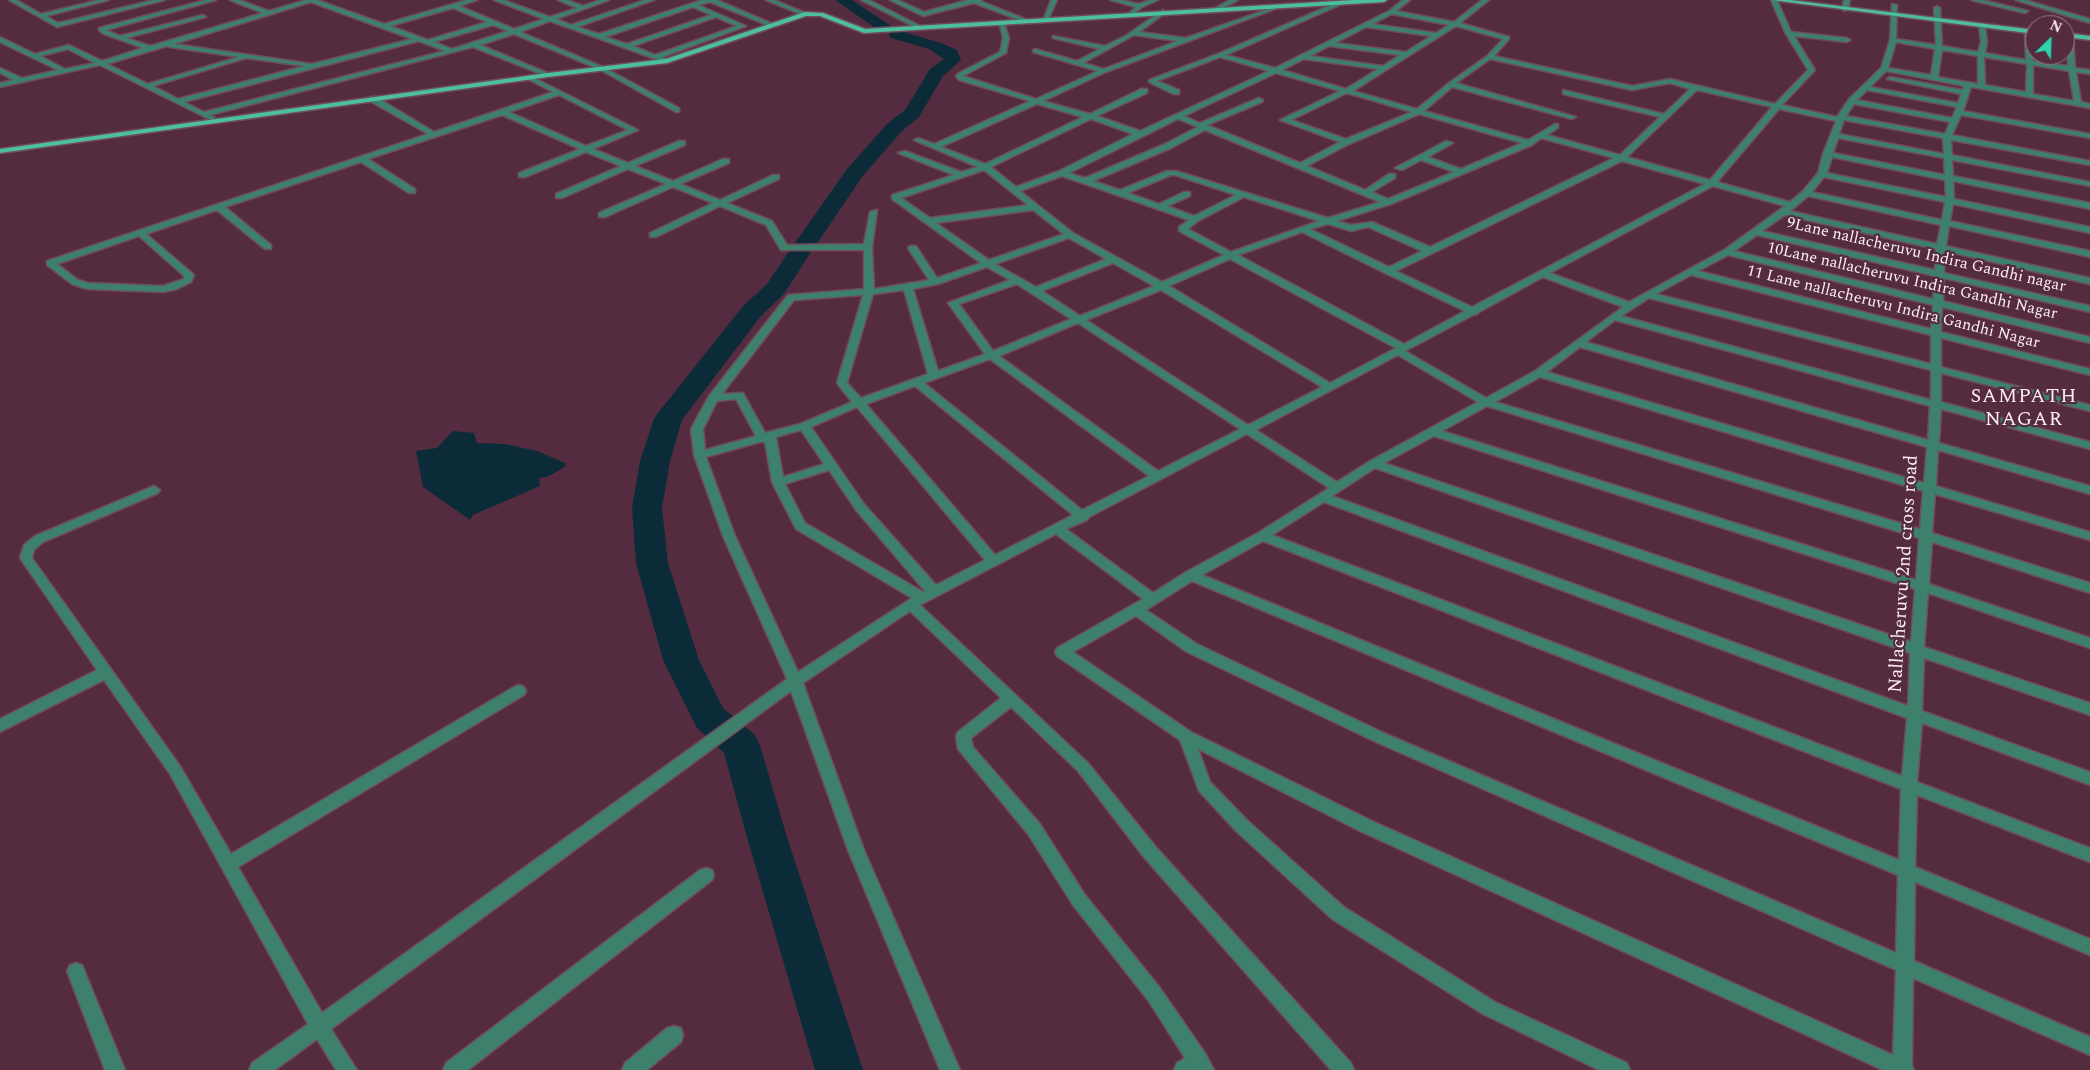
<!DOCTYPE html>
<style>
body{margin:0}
#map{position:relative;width:2090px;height:1070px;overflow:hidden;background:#552c3f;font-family:Spectral,serif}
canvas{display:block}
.north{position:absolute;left:2025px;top:15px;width:50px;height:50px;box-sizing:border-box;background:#552c3f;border:1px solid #987987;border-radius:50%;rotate:24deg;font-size:14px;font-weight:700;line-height:20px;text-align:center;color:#fdedf3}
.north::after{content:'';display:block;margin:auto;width:18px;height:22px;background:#2cd5ab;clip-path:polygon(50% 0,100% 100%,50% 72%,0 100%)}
</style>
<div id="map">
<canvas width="2090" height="1070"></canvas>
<div class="north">N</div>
</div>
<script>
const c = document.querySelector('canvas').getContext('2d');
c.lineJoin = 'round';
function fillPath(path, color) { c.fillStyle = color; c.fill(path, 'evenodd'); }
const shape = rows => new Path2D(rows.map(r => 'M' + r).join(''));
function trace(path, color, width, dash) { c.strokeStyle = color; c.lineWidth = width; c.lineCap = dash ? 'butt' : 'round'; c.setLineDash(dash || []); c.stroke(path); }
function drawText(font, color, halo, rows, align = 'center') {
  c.font = font + ' Spectral,serif'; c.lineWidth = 4.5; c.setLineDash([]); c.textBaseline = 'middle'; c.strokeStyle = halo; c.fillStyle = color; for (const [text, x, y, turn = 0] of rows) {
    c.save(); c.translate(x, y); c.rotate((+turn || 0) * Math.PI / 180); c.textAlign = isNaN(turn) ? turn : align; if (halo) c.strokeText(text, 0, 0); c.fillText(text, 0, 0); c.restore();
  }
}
fillPath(shape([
 [453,431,474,433,477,443,505,444,537,451,565,463,565,467,547,477,539,478,540,486,473,515,470,520,423,487,416,451,437,448]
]), '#0c2b39');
fillPath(shape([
 [835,0,852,0,891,26,889,29,883,31,877,29,835,0],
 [897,30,941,43,957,50,961,60,943,76,919,117,902,131,862,177,814,248,809,249,811,252,784,294,761,316,682,420,670,461,662,508,668,563,699,660,723,708,754,734,760,745,786,834,863,1070,815,1070,746,834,724,753,697,728,663,660,636,563,632,508,640,461,654,419,658,413,743,306,767,284,792,247,797,246,795,243,847,169,888,123,905,110,930,69,944,59,929,49,891,38,889,35,891,32,897,30]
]), '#0c2b39');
const minor = shape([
 [9,0,16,0,41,14,99,0,109,0,46,16,58,23,154,0,165,0,57,27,9,0],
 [206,0,216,0,106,30,120,36,203,15,206,17,126,38,150,46,263,13,230,0,239,0,269,11,306,0,317,0,384,24,467,0,477,0,459,6,514,29,544,19,494,0,503,0,550,17,577,8,558,0,567,0,583,6,600,0,609,0,556,19,571,25,645,0,654,0,577,27,599,34,690,4,703,0,717,0,775,25,770,26,710,2,698,5,746,26,662,57,669,60,670,61,667,63,550,21,520,32,603,67,679,108,679,112,676,112,599,69,514,34,480,45,550,74,550,76,546,76,473,47,210,115,215,118,211,120,100,65,0,87,0,83,14,80,0,73,0,68,22,78,58,70,0,42,0,37,35,54,69,45,102,61,143,48,104,34,99,30,99,28,206,0],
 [311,2,412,39,312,64,174,44,311,2],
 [693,7,711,15,627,44,605,37,693,7],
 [453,8,487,22,428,40,390,26,453,8],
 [716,17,737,26,655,55,633,46,716,17],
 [493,25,508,31,452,49,434,42,493,25],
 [419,41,445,51,204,112,184,102,419,41],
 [167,46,170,47,239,57,148,84,107,64,167,46],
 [68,49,95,63,65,69,40,56,68,49],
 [246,58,305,66,178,99,153,86,246,58],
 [766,0,774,0,808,14,803,15,766,0],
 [861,0,869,0,924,28,919,29,861,0],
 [890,0,898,0,924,12,968,0,982,0,980,1,1030,21,1025,22,974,3,923,16,890,0],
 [1051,0,1057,0,1048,20,1043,21,1051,0],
 [1110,0,1121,0,1139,4,1150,0,1158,0,1142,7,1130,17,1127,15,1136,7,1110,0],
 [1230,0,1238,0,1217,11,1212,10,1230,0],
 [1403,0,1410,0,1396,11,1454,22,1482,0,1489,0,1460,23,1509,37,1509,39,1494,56,1632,86,1670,79,1775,104,1808,70,1786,34,1771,0,1777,0,1791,32,1847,38,1850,40,1847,42,1794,36,1815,70,1782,105,1837,117,1849,99,1881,68,1890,40,1892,4,1897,5,1896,39,1936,45,1934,8,1937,6,1940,8,1942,46,1978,52,1981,42,1979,26,1982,24,1985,26,1987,42,1985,53,2026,60,2025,32,2028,30,2031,32,2033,61,2068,66,2067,36,2070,34,2073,36,2075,68,2090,70,2090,74,2076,72,2081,102,2090,104,2090,108,1971,87,1963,111,2090,134,2090,138,1961,115,1952,135,2090,161,2090,165,1951,140,1952,155,2090,182,2090,186,1952,160,1953,176,2090,203,2090,209,1953,181,1954,199,2090,227,2090,233,1953,204,1950,221,2090,251,2090,257,1949,226,1946,246,2090,278,2090,284,1945,251,1944,273,2090,306,2090,312,1944,278,1943,301,2090,337,2090,343,1942,307,1941,332,2090,369,2090,375,1941,338,1941,367,2090,405,2090,411,1941,373,1941,402,2090,442,2090,449,1941,409,1939,443,2090,486,2090,494,1938,450,1936,486,2090,532,2090,540,1935,494,1932,533,2090,583,2090,593,1932,542,1929,584,2090,638,2090,648,1928,593,1924,647,2090,703,2090,715,1924,658,1922,711,2090,772,2090,785,1922,723,1917,782,2090,848,2090,862,1917,795,1915,867,2090,939,2090,955,1915,882,1914,961,2090,1037,2090,1055,1913,978,1912,1065,1914,1070,1883,1070,1360,831,1198,749,1210,782,1248,821,1344,907,1495,1002,1627,1063,1630,1070,1599,1070,1483,1014,1332,919,1236,831,1199,791,1180,740,1057,656,1055,652,1057,648,1143,599,1056,534,920,605,1088,763,1155,846,1351,1063,1354,1070,1331,1070,1143,856,1078,771,1011,707,971,738,973,747,1040,824,1085,895,1160,988,1205,1053,1214,1070,1174,1070,1177,1063,1185,1058,1148,1000,1073,905,1028,834,958,749,956,736,958,732,1001,698,910,611,803,683,864,850,960,1070,940,1070,848,850,791,691,331,1029,357,1070,336,1070,317,1039,275,1070,249,1070,252,1063,308,1024,170,774,104,680,0,732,0,719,97,670,20,558,24,545,35,536,154,486,160,490,158,493,43,542,34,550,32,558,180,766,231,854,514,687,519,685,524,687,526,691,524,695,238,867,322,1013,787,679,723,536,694,455,691,429,709,396,788,295,864,289,864,250,781,250,766,225,720,206,656,237,650,237,650,233,713,203,673,187,605,217,599,217,599,213,666,184,628,169,562,198,556,198,556,194,621,166,586,152,525,177,519,177,519,173,580,149,502,115,368,159,415,189,415,193,409,193,361,162,225,207,271,245,271,249,265,249,217,210,146,234,194,275,191,282,177,289,163,292,87,289,72,284,47,265,47,261,428,134,370,101,370,97,376,97,434,132,553,92,528,79,527,78,530,76,638,130,593,149,628,163,679,141,685,141,685,145,635,166,673,181,723,159,729,159,729,163,680,184,720,200,773,175,779,175,779,179,727,203,772,221,787,245,864,244,870,212,877,210,872,247,874,289,929,280,908,248,910,246,916,246,937,278,981,263,892,199,892,195,954,175,898,153,905,151,961,172,978,167,914,140,918,138,934,144,1030,101,959,80,956,76,959,73,1000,52,1003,38,999,22,1004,23,1009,38,1006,53,963,76,1036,99,1098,71,1033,52,1033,50,1035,49,1077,61,1100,49,1053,38,1053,36,1105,46,1127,35,1163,10,1165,13,1139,32,1186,38,1280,5,1280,7,1106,72,1043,101,1090,114,1141,89,1147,89,1147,93,1097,116,1140,131,1269,71,1220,57,1157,81,1179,90,1179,94,1173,94,1149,82,1149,80,1218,54,1338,2,1342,2,1342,4,1226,55,1275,68,1389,11,1403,0],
 [1392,14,1449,25,1436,33,1372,24,1392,14],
 [1456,26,1503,39,1487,56,1449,83,1417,109,1353,91,1456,26],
 [1366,27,1431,36,1406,52,1335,43,1366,27],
 [1134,35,1178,41,1104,69,1083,63,1134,35],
 [1896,42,1935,49,1931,75,1888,68,1896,42],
 [1329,46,1400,55,1383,66,1310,56,1329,46],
 [1942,50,1978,56,1978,84,1938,77,1942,50],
 [1984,57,2027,64,2026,92,1985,85,1984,57],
 [1304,59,1378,69,1346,89,1282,70,1304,59],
 [1490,59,1632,90,1670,83,1690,89,1664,114,1563,90,1563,94,1660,117,1620,155,1547,135,1558,128,1558,124,1555,124,1528,140,1424,111,1452,87,1572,119,1576,117,1456,83,1490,59],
 [2033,65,2069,71,2074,101,2033,94,2033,65],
 [1886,71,1934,80,1964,86,1963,90,1890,77,1887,79,1961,94,1958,103,1870,87,1886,71],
 [1276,73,1340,91,1280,120,1340,142,1300,163,1207,125,1262,102,1263,100,1259,98,1200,123,1184,116,1276,73],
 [1697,90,1772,107,1710,180,1627,157,1697,90],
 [1867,90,1957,107,1952,118,1857,100,1867,90],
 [1347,93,1412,112,1346,139,1291,120,1347,93],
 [559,95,628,130,586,146,509,112,559,95],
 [1037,104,1083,117,985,164,941,147,1037,104],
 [1854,104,1950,122,1945,134,1846,116,1854,104],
 [1779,109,1836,121,1823,154,1818,173,1803,191,1790,202,1717,182,1779,109],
 [1419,114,1522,143,1461,169,1428,157,1453,143,1446,141,1395,168,1402,170,1421,160,1454,172,1388,199,1372,192,1395,178,1395,174,1389,174,1365,190,1307,166,1349,144,1419,114],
 [1091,119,1133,134,1059,171,1016,187,991,167,1091,119],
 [1178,119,1198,127,1165,144,1085,178,1069,173,1178,119],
 [1844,120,1943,138,1944,154,1839,134,1844,120],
 [1205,130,1380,202,1328,218,1176,171,1167,171,1120,190,1093,181,1171,148,1205,130],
 [1541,138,1614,158,1430,247,1372,222,1351,225,1337,221,1391,204,1532,145,1541,138],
 [1838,138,1944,158,1945,175,1833,153,1838,138],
 [1832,157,1945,180,1946,197,1827,173,1832,157],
 [1622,161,1705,184,1472,307,1396,271,1622,161],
 [984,170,1028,205,930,218,901,198,984,170],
 [1171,175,1175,175,1236,195,1194,216,1167,206,1190,196,1190,192,1184,192,1159,204,1128,193,1171,175],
 [1062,176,1189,220,1179,227,1179,231,1224,255,1162,282,1073,233,1020,191,1062,176],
 [1824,177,1945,202,1942,220,1812,192,1824,177],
 [1713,186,1785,206,1724,250,1629,302,1550,273,1713,186],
 [1808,196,1941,225,1937,244,1790,211,1808,196],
 [1244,197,1319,221,1231,252,1188,229,1198,221,1244,197],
 [1033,210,1064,234,989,260,936,223,1033,210],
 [1785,215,1936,249,1935,270,1762,231,1785,215],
 [1328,224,1351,231,1368,227,1422,251,1389,267,1310,229,1328,224],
 [1302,232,1385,273,1465,311,1404,344,1238,255,1302,232],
 [1757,235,1935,276,1933,299,1734,251,1757,235],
 [139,236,184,276,184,279,163,286,88,283,78,280,57,264,139,236],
 [1069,238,1106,259,1036,287,995,264,1069,238],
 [1728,255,1933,305,1931,329,1698,271,1728,255],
 [1230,259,1396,348,1330,383,1169,286,1230,259],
 [1113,263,1154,286,1080,316,1042,291,1113,263],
 [987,267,1010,280,948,303,985,354,938,371,913,289,938,284,987,267],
 [1691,275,1931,335,1931,364,1656,294,1691,275],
 [1543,277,1623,307,1535,371,1486,398,1405,351,1473,315,1477,314,1479,312,1543,277],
 [1017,284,1071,319,993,351,959,304,1017,284],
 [904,290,928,374,861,398,847,383,873,294,904,290],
 [1161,290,1322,387,1248,425,1086,320,1161,290],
 [863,295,837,383,852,402,800,424,765,433,743,393,722,394,794,300,863,295],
 [1649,298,1931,370,1931,400,1621,316,1649,298],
 [1615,320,1930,406,1928,440,1586,342,1615,320],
 [1078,323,1240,429,1158,471,999,356,1078,323],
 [1580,347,1927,447,1924,483,1547,372,1580,347],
 [1398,355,1478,402,1370,461,1337,482,1256,430,1398,355],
 [990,359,1149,476,1082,510,924,383,990,359],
 [1540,377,1923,491,1920,529,1495,402,1540,377],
 [915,386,1073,515,995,555,866,404,915,386],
 [736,399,756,436,705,450,703,429,717,401,736,399],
 [1487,406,1919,538,1916,580,1442,431,1487,406],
 [857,407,985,560,936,585,864,504,811,427,857,407],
 [801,430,824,464,783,477,776,437,801,430],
 [1247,434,1329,488,1258,533,1186,572,1153,593,1066,529,1087,520,1089,517,1247,434],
 [1434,436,1915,589,1911,642,1384,463,1434,436],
 [760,442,765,442,772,482,796,529,912,598,798,672,735,536,706,457,760,442],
 [1375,468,1910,653,1908,706,1332,496,1375,468],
 [829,470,856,510,925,591,923,592,805,523,785,484,829,470],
 [1324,502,1907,718,1902,776,1272,535,1324,502],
 [1263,541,1901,789,1899,860,1202,575,1263,541],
 [1192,581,1898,875,1896,953,1386,734,1197,644,1146,610,1192,581],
 [1136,616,1187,652,1376,742,1896,970,1893,1055,1372,821,1191,732,1073,652,1136,616],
 [1844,0,1850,0,1848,9,1845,11,1842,9,1844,0],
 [1971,0,1982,0,2028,11,2025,13,1971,0],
 [2016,0,2025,0,2090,19,2090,23,2016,0],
 [706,868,712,870,714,875,712,880,468,1070,443,1070,446,1063,700,870,706,868],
 [76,963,82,965,125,1070,105,1070,67,971,70,965,76,963],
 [674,1026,681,1028,683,1035,681,1042,647,1070,622,1070,625,1063,667,1028,674,1026]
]);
const major = shape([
 [1354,0,1387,0,1384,2,864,33,820,16,806,16,667,63,548,77,0,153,0,149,548,73,666,59,805,12,823,13,865,29,1354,0],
 [1772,0,1790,0,2035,30,2035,34,1772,0],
 [2065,33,2090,36,2090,40,2065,37,2065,33]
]);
trace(minor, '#704b5c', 3);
trace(major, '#704b5c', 3);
fillPath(minor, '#3d816c');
fillPath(major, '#4bbf9e');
drawText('16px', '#fdedf3', '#552c3f', [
 ["9Lane nallacheruvu Indira Gandhi nagar",1926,256,13],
 ["10Lane nallacheruvu Indira Gandhi Nagar",1912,282,13],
 ["11 Lane nallacheruvu Indira Gandhi Nagar",1893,308,14]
]);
drawText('19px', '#fdedf3', '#552c3f', [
 ["Nallacheruvu 2nd cross road",1905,574,-86]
]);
c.letterSpacing = '1px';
drawText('20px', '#fdedf3', '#552c3f', [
 ["SAMPATH",2024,398],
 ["NAGAR",2024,421]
]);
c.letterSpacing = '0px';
</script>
